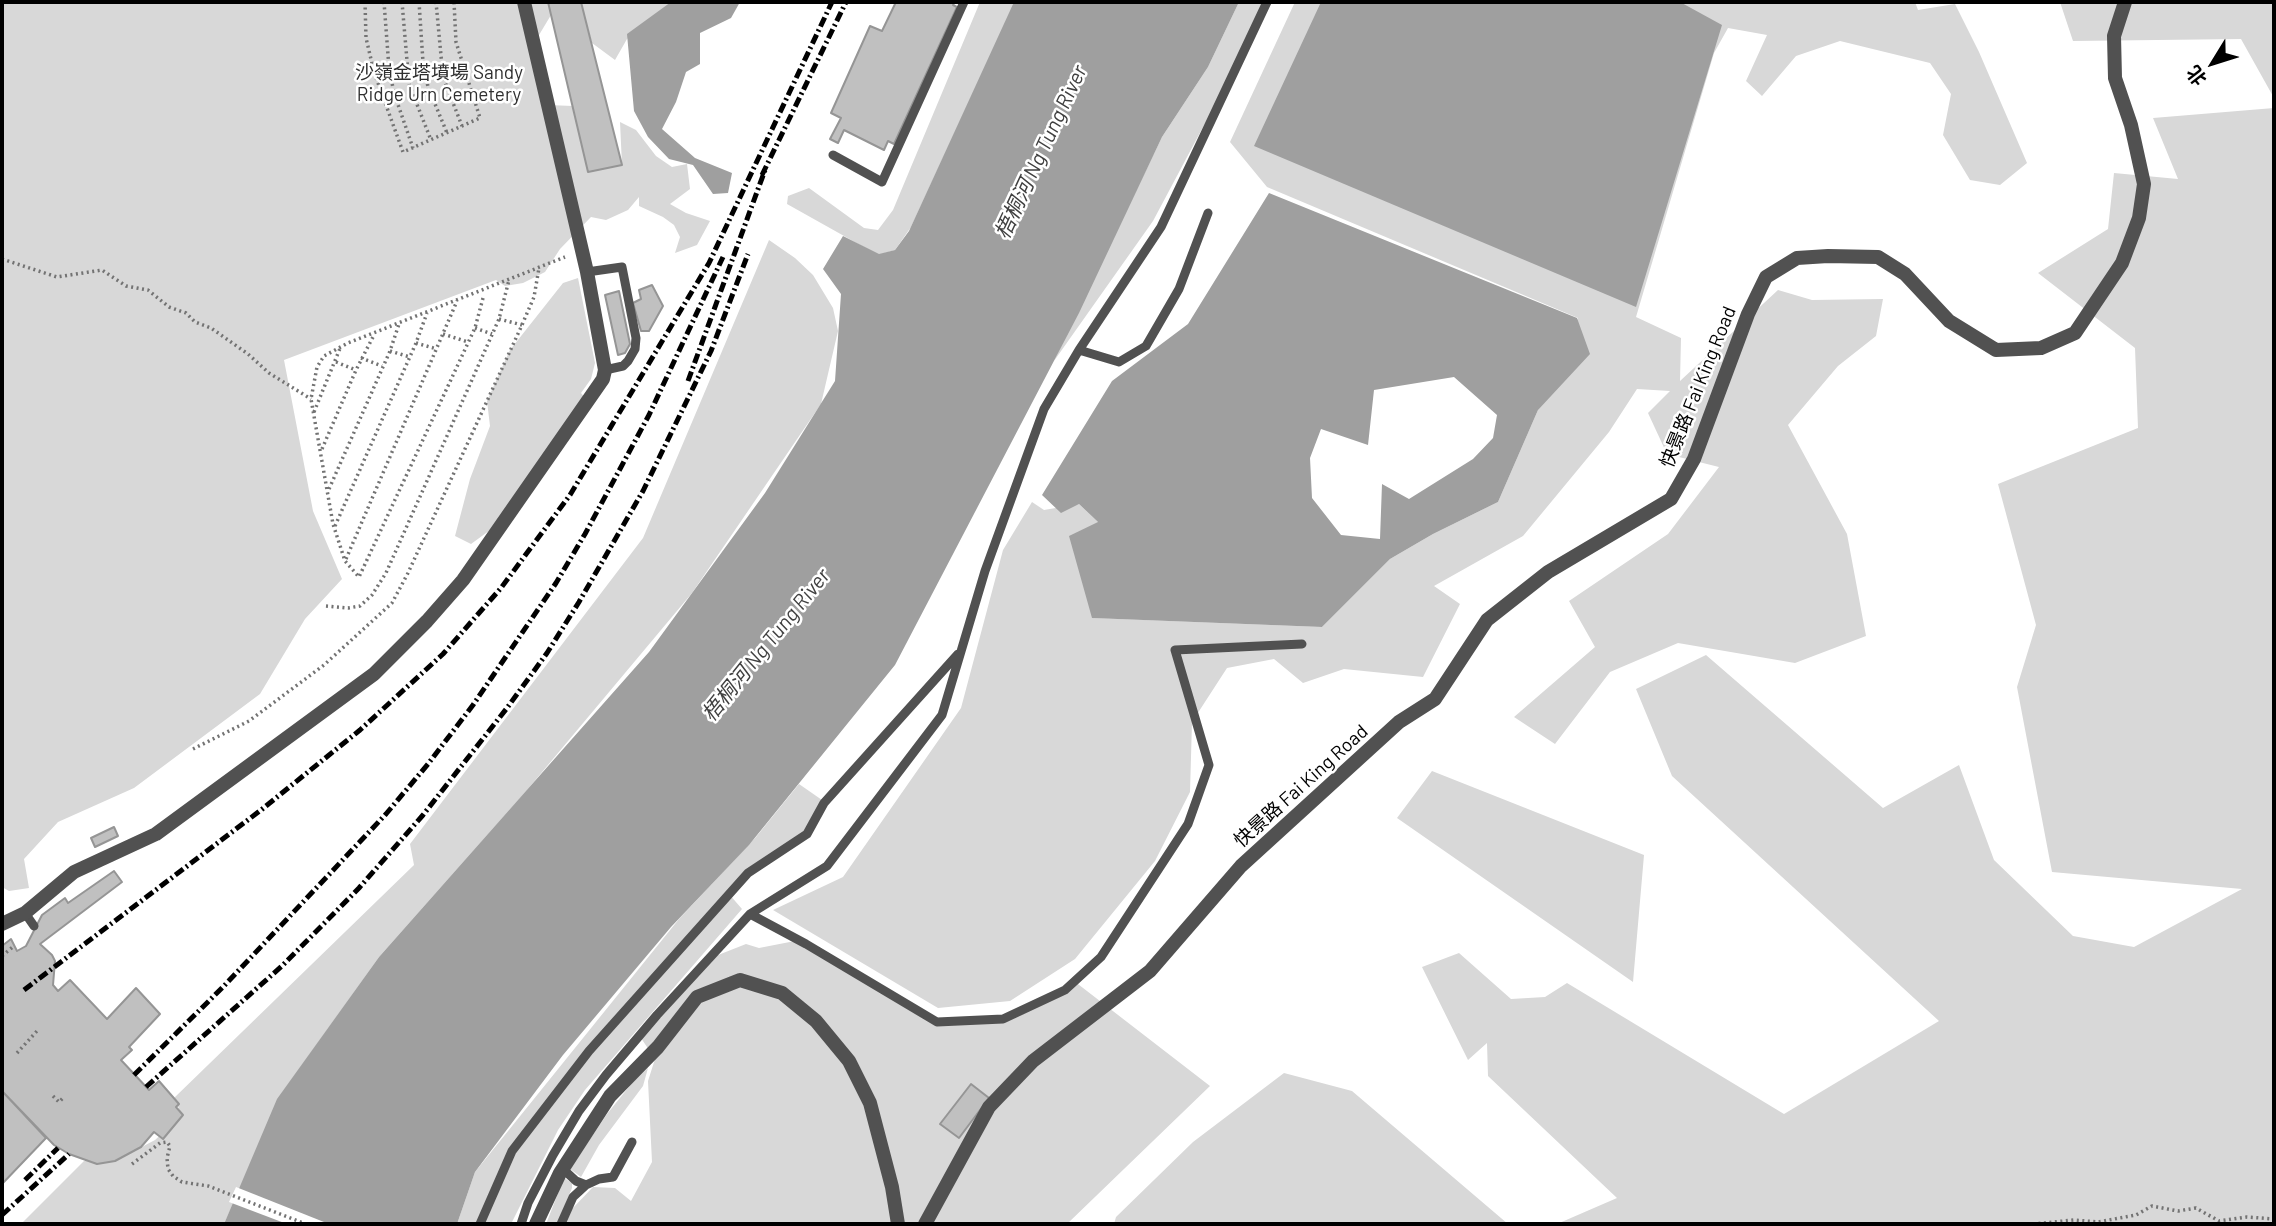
<!DOCTYPE html>
<meta charset="utf-8">
<style>
body{margin:0}
#map{position:relative;width:2276px;height:1226px;overflow:hidden;background:#fff;font-family:Barlow,"Noto Sans SC",sans-serif}
canvas{display:block}
.frame{position:absolute;inset:0;border:4px solid #000;pointer-events:none}
.north{position:absolute;left:2178px;top:28px;width:70px;height:70px;-webkit-text-stroke:5px #fff;paint-order:stroke;rotate:232deg;font-size:19px;font-weight:700;line-height:28px;text-align:center;color:#000}
.north::after{content:'';display:block;margin:auto;width:24px;height:32px;background:#000;clip-path:polygon(50% 0,100% 100%,50% 72%,0 100%)}
</style>
<div id="map">
<canvas width="2276" height="1226"></canvas>
<div class="frame"></div>
<div class="north">北</div>
</div>
<script>
const c = document.querySelector('canvas').getContext('2d');
c.lineJoin = 'round';
function fillPath(path, color) { c.fillStyle = color; c.fill(path, 'evenodd'); }
const shape = rows => new Path2D(rows.map(r => 'M' + r).join(''));
function trace(path, color, width, dash) { c.strokeStyle = color; c.lineWidth = width; c.lineCap = dash ? 'butt' : 'round'; c.setLineDash(dash || []); c.stroke(path); }
function drawText(font, color, halo, rows, align = 'center') {
  c.font = font + ' Barlow,"Noto Sans SC",sans-serif'; c.lineWidth = 5; c.setLineDash([]); c.textBaseline = 'middle'; c.strokeStyle = halo; c.fillStyle = color; for (const [text, x, y, turn = 0] of rows) {
    c.save(); c.translate(x, y); c.rotate((+turn || 0) * Math.PI / 180); c.textAlign = isNaN(turn) ? turn : align; if (halo) c.strokeText(text, 0, 0); c.fillText(text, 0, 0); c.restore();
  }
}
fillPath(shape([
 [2,2,548,2,551,15,536,40,548,105,573,106,589,172,622,165,620,122,636,130,656,156,672,167,687,164,690,189,670,204,686,213,710,221,697,245,675,253,680,237,674,225,663,217,639,206,639,197,628,210,606,220,591,217,560,249,545,272,523,283,505,286,496,280,284,360,313,511,342,579,305,619,260,694,134,788,58,822,24,859,29,888,9,891,2,887],
 [581,2,674,2,627,39,615,60,592,43],
 [980,2,1015,2,911,227,895,250,878,255,787,204,788,196,809,188,864,228,878,230,893,210],
 [1239,2,1267,2,1228,80,1153,221,1054,361,1162,137,1208,67],
 [1295,2,1915,2,1918,10,1955,4,1979,52,2027,163,2000,185,1970,180,1943,135,1951,94,1930,63,1840,41,1796,56,1762,96,1746,81,1767,35,1728,28,1714,53,1636,317,1681,338,1680,381,1778,290,1812,300,1883,299,1876,336,1838,366,1788,425,1847,534,1866,636,1795,663,1678,643,1610,672,1555,744,1514,717,1595,647,1569,601,1668,534,1719,467,1667,454,1648,413,1670,391,1637,389,1609,432,1523,536,1434,586,1460,604,1423,677,1344,669,1303,683,1274,659,1227,668,1192,722,1190,792,1155,861,1075,959,1010,1001,938,1008,773,910,843,877,961,708,1003,550,1032,502,1044,510,1079,504,1099,523,1093,618,1322,627,1390,559,1433,534,1498,502,1578,318,1267,187,1230,142],
 [2060,2,2274,2,2274,98,2241,39,2073,41],
 [2274,108,2274,1224,1557,1224,1617,1198,1488,1076,1487,1043,1468,1060,1422,967,1459,953,1511,999,1545,997,1567,983,1784,1114,1939,1021,1672,776,1636,689,1706,655,1883,808,1959,765,1994,860,2073,936,2134,947,2242,889,2052,872,2017,687,2036,625,1998,484,2138,428,2135,348,2038,273,2108,229,2114,173,2178,179,2153,118],
 [769,240,795,258,813,275,833,308,838,331,821,404,692,593,527,790,379,957,282,1093,224,1224,21,1224,84,1161,115,1161,155,1140,182,1115,174,1098,414,865,410,844,643,538],
 [578,278,595,363,591,379,581,393,590,404,557,457,540,466,508,517,471,544,455,536,470,479,490,426,487,401,510,350,563,283],
 [1432,771,1644,855,1633,982,1397,818],
 [799,784,822,800,807,834,740,876,729,894,742,909,585,1090,558,1130,511,1224,457,1224,475,1172,679,919,756,837],
 [800,940,944,1022,1013,1015,1074,981,1210,1086,1067,1224,566,1224,572,1209,593,1187,615,1188,631,1201,652,1162,648,1081,655,1059,641,1038,708,959,746,944,759,948],
 [648,1068,643,1086,599,1145,581,1177,570,1169,607,1114,632,1083],
 [1284,1073,1352,1091,1508,1224,1114,1224,1116,1217,1193,1142],
 [564,1178,572,1183,572,1188,557,1224,546,1224]
]), '#d8d8d8');
fillPath(shape([
 [671,2,740,2,731,18,700,33,700,64,686,72,676,102,662,129,695,158,732,173,728,193,713,194,693,165,669,159,648,137,634,111,627,34],
 [1014,2,1239,2,1208,67,1162,137,1079,313,895,665,749,845,671,927,563,1055,475,1172,457,1224,224,1224,277,1099,379,957,649,652,765,493,835,381,841,294,823,269,843,236,879,254,895,250,909,231],
 [1321,2,1680,2,1722,25,1636,307,1254,146],
 [1269,193,1577,318,1590,354,1538,410,1498,502,1433,534,1390,559,1322,627,1092,618,1069,536,1098,522,1079,504,1061,513,1042,495,1112,381,1188,324],
 [1454,377,1497,415,1493,438,1473,459,1409,499,1382,484,1380,539,1341,535,1312,498,1310,458,1321,429,1368,445,1374,390]
]), '#9f9f9f');
fillPath(shape([
 [236,1187,329,1224,287,1224,229,1202]
]), '#fff');
const building = shape([
 [548,2,581,2,622,165,588,172,548,2],
 [896,2,955,2,953,5,957,7,894,144,888,141,884,150,844,130,838,143,830,139,841,118,831,113,870,26,882,31,896,2],
 [652,285,663,306,649,331,641,331,633,303,641,299,639,290,652,285],
 [619,291,630,344,625,353,618,355,605,295,619,291],
 [114,827,118,836,95,847,91,838,114,827],
 [114,871,122,882,40,944,52,955,55,961,53,985,58,991,70,980,107,1019,136,988,160,1014,129,1047,132,1050,121,1060,149,1090,159,1081,179,1104,176,1107,183,1115,163,1139,154,1132,141,1147,115,1161,97,1164,69,1154,54,1145,2,1091,2,946,11,939,17,951,26,946,42,915,65,898,68,903,114,871],
 [971,1084,989,1098,959,1138,940,1124,971,1084],
 [2,1091,46,1138,2,1184,2,1091]
]);
fillPath(building, '#c0c0c0');
trace(building, '#959595', 2);
trace(shape([
 [365,2,366,38,374,72,403,152,480,118,456,42,454,2],
 [384,2,389,68,394,93,413,148],
 [402,2,409,84,431,140],
 [419,2,423,62,428,87,447,133],
 [436,2,443,77,462,126],
 [2,259,57,277,102,270,126,286,148,290,169,307,186,313,195,322,211,328,248,354,269,373,311,399],
 [483,298,475,328,359,577,345,561,333,524,311,399,317,367,324,356,348,343,565,257],
 [499,319,522,325],
 [475,328,492,334],
 [443,334,468,342],
 [416,343,437,349],
 [390,351,410,357],
 [361,358,382,366],
 [336,362,356,370],
 [314,412,341,346],
 [322,449,356,370,374,335],
 [329,489,390,351,399,324],
 [335,526,416,343,427,313],
 [346,559,457,301],
 [326,606,348,608,360,606,372,595,386,573,499,319,509,280],
 [193,749,249,721,324,665,392,603,408,573,522,325,534,297,539,268],
 [2,956,14,946],
 [17,1053,37,1031],
 [53,1096,59,1102,63,1098],
 [132,1164,160,1143,167,1142,170,1146,167,1158,168,1169,173,1176,182,1182,208,1186,306,1224],
 [2033,1224,2074,1220,2098,1222,2136,1215,2152,1206,2178,1211,2196,1208,2219,1221,2247,1217,2274,1219]
]), '#737373', 3.5, [2, 3.5]);
trace(shape([
 [833,155,882,182,964,2],
 [587,272,622,267,636,338,635,349,628,361,623,366,605,370],
 [1079,350,1161,227,1267,2],
 [25,913,34,926],
 [750,914,806,944,937,1022,1003,1019,1065,990,1101,957,1188,824,1209,765,1175,650,1302,644],
 [563,1169,576,1181,586,1185,599,1179,613,1177,632,1142],
 [480,1224,512,1151,589,1051,748,873,807,834,824,803,958,654],
 [521,1224,528,1203,553,1155,579,1111,606,1075,657,1015,750,914,827,866,942,715,985,571,1044,409,1079,350,1119,362,1146,346,1179,289,1208,213],
 [561,1224,573,1197,586,1185]
]), '#515151', 9);
trace(shape([
 [2,924,25,913,74,872,156,834,374,674,427,621,463,580,603,379,605,370,587,272,524,2],
 [536,1224,560,1173,610,1096,658,1047,697,997,740,980,782,993,816,1021,849,1061,870,1103,892,1187,898,1224],
 [925,1224,989,1107,1033,1061,1150,971,1241,866,1399,722,1435,699,1487,620,1548,572,1671,499,1694,459,1748,314,1766,277,1797,258,1828,256,1878,257,1905,274,1949,321,1996,350,2041,348,2075,333,2122,263,2139,218,2144,184,2131,125,2115,78,2114,36,2125,2]
]), '#515151', 14);
trace(shape([
 [762,175,846,2],
 [688,381,765,170],
 [24,990,261,810,360,730,443,654,501,588,570,495,709,263,832,2],
 [134,1075,223,987,386,814,428,764,473,705,556,583,585,534,649,415,723,257],
 [146,1087,283,965,359,888,423,815,507,708,547,653,579,602,643,491,711,351,748,254],
 [25,1180,58,1148],
 [2,1215,69,1154]
]), '#000', 5, [10, 3.5, 2, 3.5]);
drawText('19px', '#2f2f2f', '#fff', [
 ["沙嶺金塔墳場 Sandy",439,73],
 ["Ridge Urn Cemetery",439,95]
]);
drawText('19px', '#000', '#fff', [
 ["快景路 Fai King Road",1698,387,-68],
 ["快景路 Fai King Road",1301,786,-42]
]);
drawText('italic 21px', '#404040', '#fff', [
 ["梧桐河 Ng Tung River",1041,152,-65],
 ["梧桐河 Ng Tung River",766,645,-51]
]);
</script>
